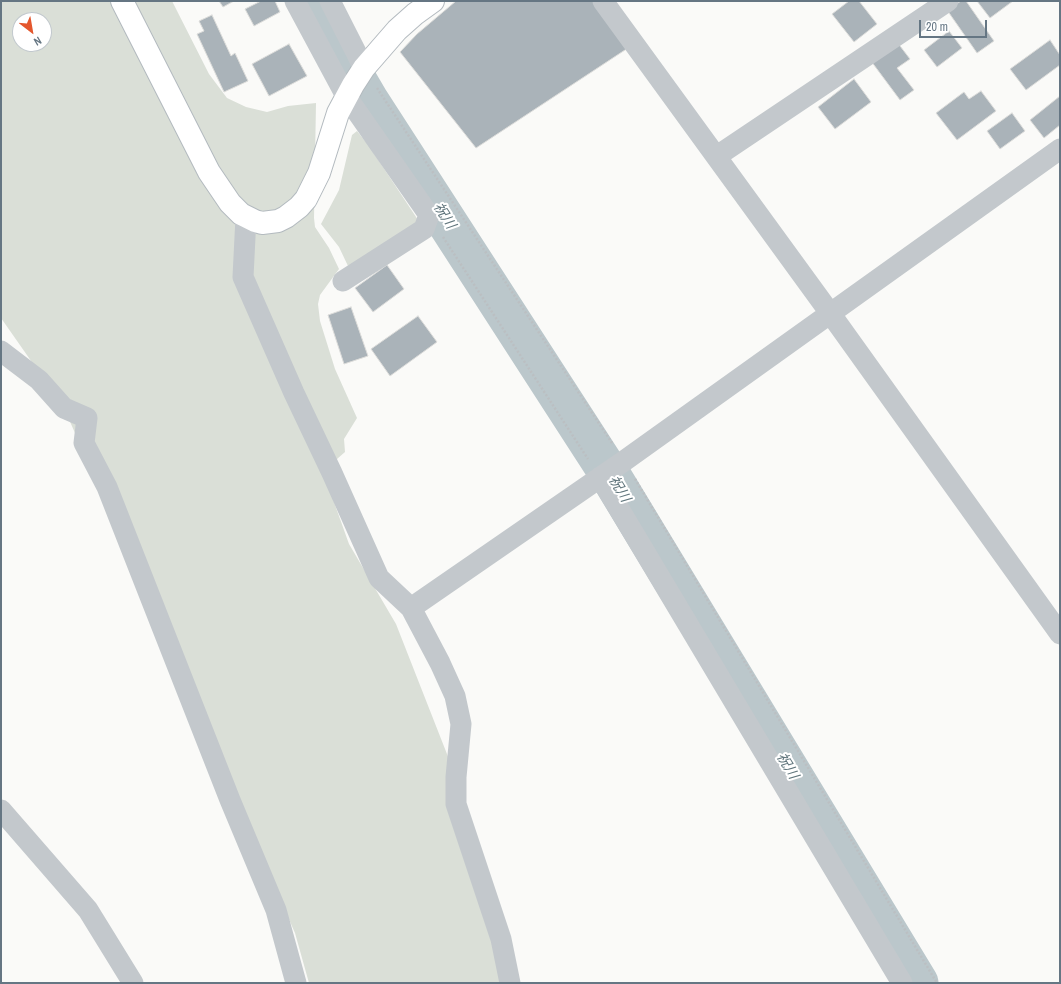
<!DOCTYPE html>
<meta charset="utf-8">
<style>
body{margin:0}
#map{position:relative;width:1061px;height:984px;overflow:hidden;background:#fafaf8;font-family:"Archivo Narrow",sans-serif}
canvas{display:block}
.frame{position:absolute;inset:0;border:2px solid #657683;pointer-events:none}
.north{position:absolute;left:12px;top:12px;width:40px;height:40px;box-sizing:border-box;background:#fff;border:1px solid #c1c8cd;border-radius:50%;rotate:149deg;font-size:11px;font-weight:700;line-height:16px;text-align:center;color:#657683}
.north::after{content:'';display:block;margin:auto;width:14px;height:18px;background:#e4572e;clip-path:polygon(50% 0,100% 100%,50% 72%,0 100%)}
.scale{position:absolute;left:919px;top:20px;width:68px;height:18px;box-sizing:border-box;border:2px solid #657683;border-top:0;padding-left:5px;font-size:12px;line-height:14px;white-space:nowrap;color:#657683;-webkit-text-stroke:3px #fff;paint-order:stroke}
</style>
<div id="map">
<canvas width="1061" height="984"></canvas>
<div class="frame"></div>
<div class="north">N</div>
<div class="scale">20 m</div>
</div>
<script>
const c = document.querySelector('canvas').getContext('2d');
c.lineJoin = 'round';
function fillPath(path, color) { c.fillStyle = color; c.fill(path, 'evenodd'); }
const shape = rows => new Path2D(rows.map(r => 'M' + r).join(''));
function trace(path, color, width, dash) { c.strokeStyle = color; c.lineWidth = width; c.lineCap = dash ? 'butt' : 'round'; c.setLineDash(dash || []); c.stroke(path); }
function drawText(font, color, halo, rows, align = 'center') {
  c.font = font + ' "Archivo Narrow","Noto Sans JP",sans-serif'; c.lineWidth = 4; c.setLineDash([]); c.textBaseline = 'middle'; c.strokeStyle = halo; c.fillStyle = color; for (const [text, x, y, turn = 0] of rows) {
    c.save(); c.translate(x, y); c.rotate((+turn || 0) * Math.PI / 180); c.textAlign = isNaN(turn) ? turn : align; if (halo) c.strokeText(text, 0, 0); c.fillText(text, 0, 0); c.restore();
  }
}
fillPath(shape([
 [1,1,172,1,209,74,227,98,246,107,267,112,288,106,316,103,314,218,315,227,329,248,339,269,320,295,318,304,320,321,335,369,357,418,344,439,345,452,337,459,325,477,349,544,396,624,456,777,506,983,309,983,295,933,64,408,1,318],
 [20,20,44,20,44,44,20,44],
 [357,131,369,146,424,229,348,266,339,247,321,224,339,190,352,135]
]), '#dadfd7');
trace(shape([
 [310,1,368,100,607,470,918,983]
]), '#bbc7cb', 41);
const building = shape([
 [219,1,234,1,223,7,219,1],
 [261,1,275,1,280,12,254,26,245,9,261,1],
 [456,1,595,1,628,48,476,148,400,52,417,34,456,1],
 [849,1,859,1,877,24,854,42,832,14,849,1],
 [961,1,966,1,994,41,977,53,947,10,961,1],
 [977,1,1013,1,990,18,977,1],
 [212,15,231,56,235,53,248,81,224,92,197,34,204,31,199,21,212,15],
 [949,31,962,48,937,67,924,50,949,31],
 [1050,40,1060,55,1060,65,1026,90,1010,69,1050,40],
 [897,42,910,59,897,68,914,90,900,100,871,61,897,42],
 [289,44,307,76,269,96,252,64,289,44],
 [854,79,871,102,835,129,818,107,854,79],
 [981,91,996,111,957,140,936,113,964,92,969,99,981,91],
 [1060,96,1060,125,1044,138,1030,120,1060,96],
 [1012,113,1025,131,1000,149,987,131,1012,113],
 [387,265,404,289,373,312,355,288,387,265],
 [351,307,368,356,344,364,328,315,351,307],
 [418,316,437,342,390,376,371,349,418,316]
]);
fillPath(building, '#aab3b9');
trace(building, '#dcdcda', 1);
const secondary = shape([
 [122,1,209,172,230,203,241,214,255,221,262,223,278,221,286,217,299,207,306,199,319,173,338,113,353,85,364,68,397,30,415,14,433,1]
]);
trace(secondary, '#b3babf', 24);
trace(shape([
 [377,88,612,443],
 [443,237,588,459],
 [635,479,937,983]
]), '#bbbfc2', 2.5, [2, 2]);
trace(shape([
 [295,1,346,96,429,215,424,229,343,281],
 [330,1,364,68],
 [603,1,830,313,1060,634],
 [717,156,948,1],
 [246,217,243,277,294,393,332,473,379,578,411,608,440,663,455,696,461,724,456,777,456,804,501,939,510,983],
 [1,351,39,380,64,408,87,418,84,443,107,487,230,800,276,910,296,983],
 [600,477,902,983],
 [411,608,624,461,1060,149],
 [1,810,88,910,133,983]
]), '#c3c8cc', 21);
trace(secondary, '#fff', 22);
drawText('italic 14px', '#60757c', '#fff', [
 ["祝川",444,216,57],
 ["祝川",619,489,59],
 ["祝川",787,766,59]
]);
</script>
